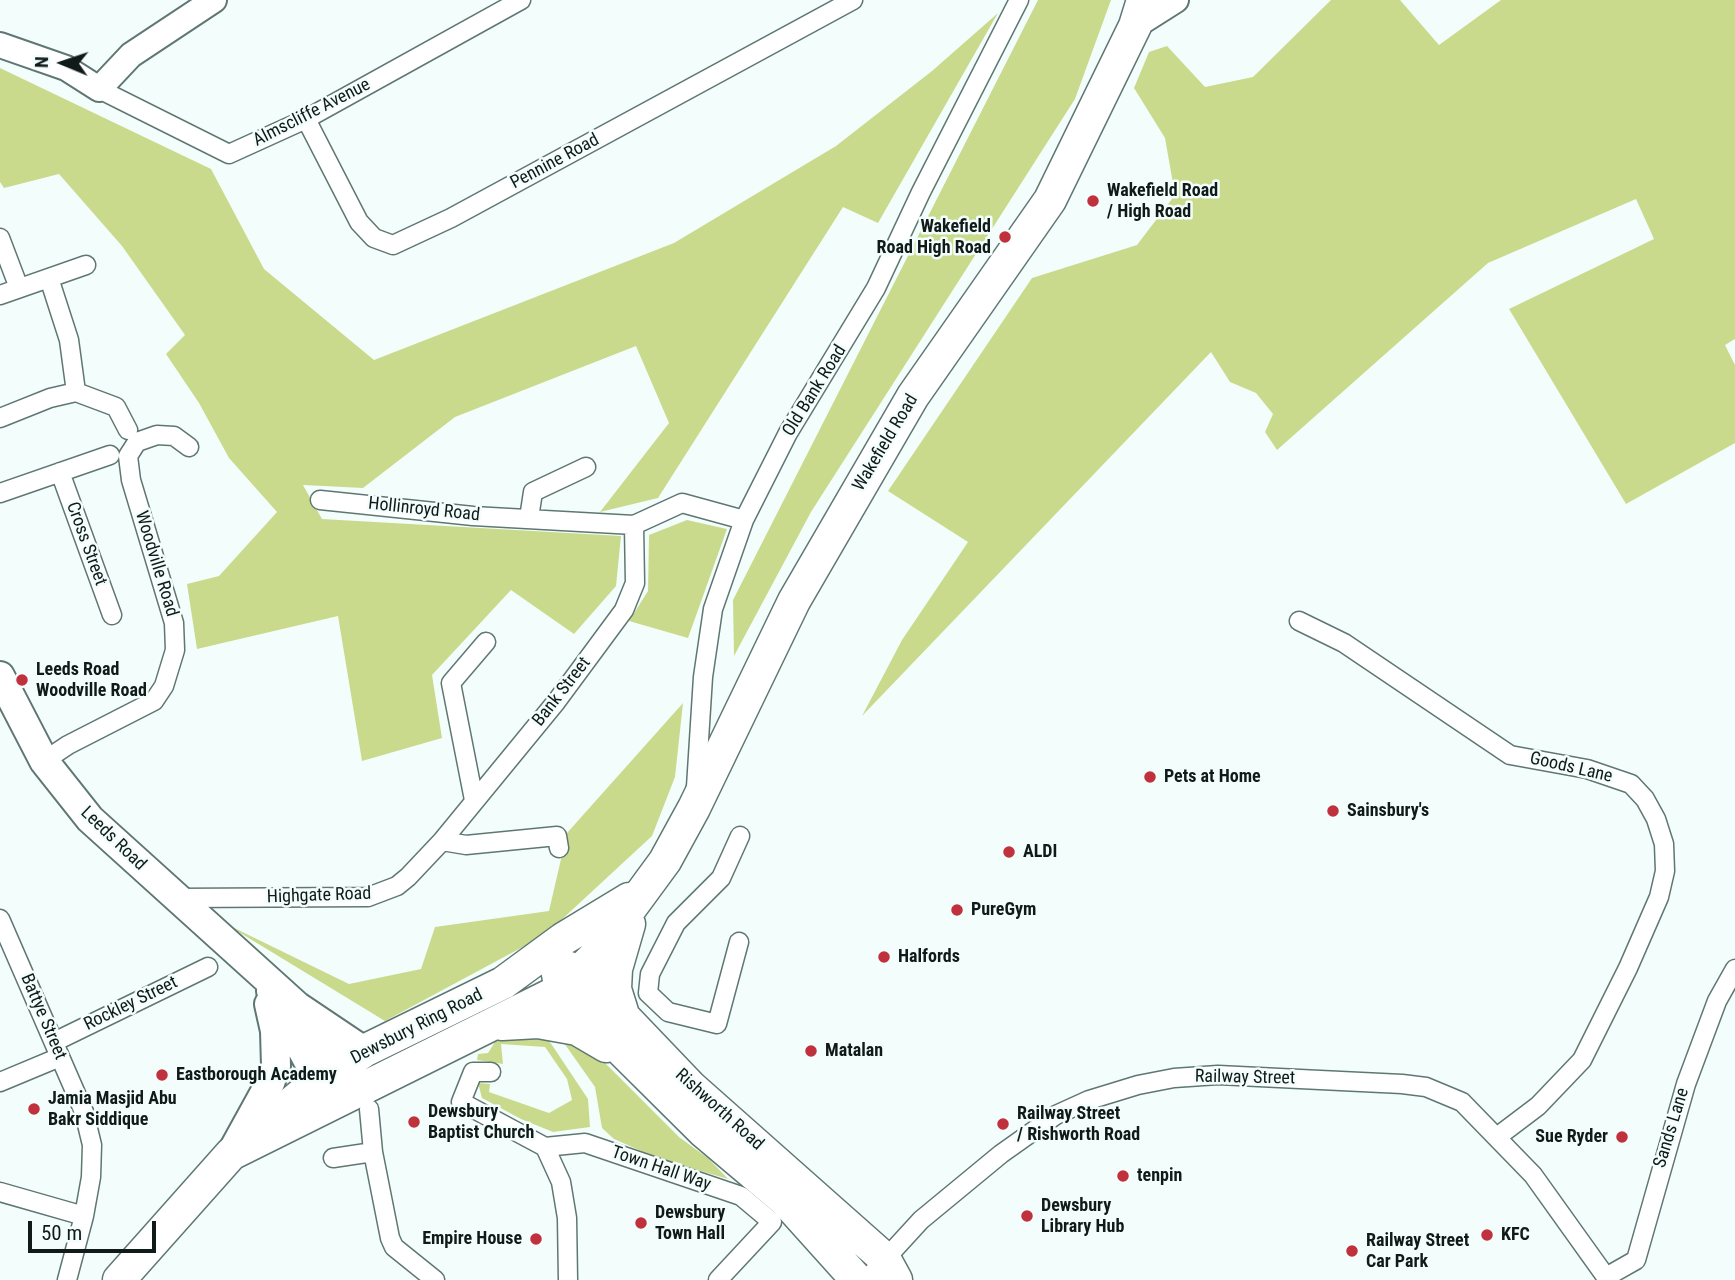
<!DOCTYPE html>
<style>
body{margin:0}
#map{position:relative;width:1735px;height:1280px;overflow:hidden;background:#f3fefc;font-family:"Roboto Condensed",sans-serif}
canvas{display:block}
.north{position:absolute;left:28px;top:28px;width:70px;height:70px;-webkit-text-stroke:5px #f3fefc;paint-order:stroke;rotate:272deg;font-size:19px;font-weight:700;line-height:28px;text-align:center;color:#101a18}
.north::after{content:'';display:block;margin:auto;width:24px;height:32px;background:#101a18;clip-path:polygon(50% 0,100% 100%,50% 72%,0 100%)}
.scale{position:absolute;left:28px;top:1221px;width:128px;height:32px;box-sizing:border-box;border:4px solid #101a18;border-top:0;padding-left:9px;font-size:21px;line-height:24px;white-space:nowrap;color:#101a18;-webkit-text-stroke:5px #f3fefc;paint-order:stroke}
</style>
<div id="map">
<canvas width="1735" height="1280"></canvas>
<div class="north">N</div>
<div class="scale">50 m</div>
</div>
<script>
const c = document.querySelector('canvas').getContext('2d');
c.lineJoin = 'round';
function fillPath(path, color) { c.fillStyle = color; c.fill(path, 'evenodd'); }
const shape = rows => new Path2D(rows.map(r => 'M' + r).join(''));
function trace(path, color, width, dash) { c.strokeStyle = color; c.lineWidth = width; c.lineCap = dash ? 'butt' : 'round'; c.setLineDash(dash || []); c.stroke(path); }
function drawText(font, color, halo, rows, align = 'center') {
  c.font = font + ' "Roboto Condensed",sans-serif'; c.lineWidth = 5; c.setLineDash([]); c.textBaseline = 'middle'; c.strokeStyle = halo; c.fillStyle = color; for (const [text, x, y, turn = 0] of rows) {
    c.save(); c.translate(x, y); c.rotate((+turn || 0) * Math.PI / 180); c.textAlign = isNaN(turn) ? turn : align; if (halo) c.strokeText(text, 0, 0); c.fillText(text, 0, 0); c.restore();
  }
}
fillPath(shape([
 [1038,0,1111,0,1075,99,811,512,734,656,733,600],
 [1331,0,1400,0,1439,45,1501,0,1735,0,1735,339,1725,345,1735,365,1735,443,1626,504,1509,309,1654,239,1636,199,1488,263,1277,450,1265,432,1273,414,1256,393,1230,382,1211,352,862,716,902,640,968,542,888,491,1032,278,1137,245,1175,195,1165,138,1134,88,1149,52,1167,46,1205,87,1253,77],
 [998,13,878,223,843,207,658,498,600,512,669,423,636,346,455,417,363,488,303,485,322,519,621,536,616,586,574,634,511,590,432,675,442,738,362,761,338,616,197,649,187,584,219,576,277,512,229,458,199,403,166,354,185,335,122,246,59,174,4,188,0,182,0,68,211,169,264,269,374,360,674,243,836,146,932,71],
 [687,520,727,529,688,638,629,621,648,591,649,535],
 [683,703,675,777,652,836,545,935,385,1021,224,923,349,984,421,969,435,927,549,911,567,833],
 [562,1033,593,1051,679,1137,709,1159,728,1179,657,1158,614,1139,602,1128,595,1087,564,1043],
 [546,1036,588,1099,590,1127,553,1132,521,1119,482,1098,478,1083,490,1084,489,1092,549,1113,572,1100,567,1079,545,1047,501,1044,503,1064,477,1060,478,1054,488,1053,495,1042,509,1037]
]), '#cada8d');
const street = shape([
 [99,89,229,154,306,119,521,0],
 [306,119,359,222,374,238,393,245,451,218,853,0],
 [0,238,19,288],
 [49,278,69,340,76,392],
 [0,295,86,265],
 [0,418,50,398,76,392,116,407,128,430],
 [60,472,112,615],
 [0,493,110,455],
 [320,500,473,516,634,525,682,503,744,520],
 [529,518,533,492,586,467],
 [1299,621,1344,643,1510,755,1587,769,1631,784,1645,799,1656,819,1664,844,1665,871,1659,897,1628,968,1582,1060,1538,1106,1497,1137],
 [44,761,68,745,154,701,164,686,175,650,174,623,131,480,128,456,137,442,157,435,174,436,189,447],
 [696,787,703,677,713,609,744,520,788,433,876,288,921,192,1019,0],
 [474,800,451,683,486,642],
 [442,841,466,845,557,836,559,848],
 [176,898,368,897,397,886,408,877,442,841,556,702,624,610,635,583,634,525],
 [0,919,84,1112,92,1145,91,1177,84,1216,67,1280],
 [739,942,717,1024,668,1012,648,993,650,974,676,923,721,878,740,836],
 [54,1042,208,967],
 [491,1072,473,1072,461,1102,545,1147,561,1182,567,1218,568,1280],
 [0,1082,60,1057],
 [369,1109,373,1152,390,1238,394,1247,435,1280],
 [545,1147,585,1143,741,1196,772,1222,718,1280],
 [333,1158,373,1152],
 [0,1192,84,1216],
 [1606,1277,1636,1260,1686,1084,1717,1001,1735,969],
 [866,1280,921,1220,1001,1154,1056,1115,1089,1100,1138,1085,1174,1078,1218,1075,1402,1084,1426,1087,1462,1102,1533,1175,1606,1277]
]);
const secondary = shape([
 [1135,26,1176,0],
 [0,45,66,68,99,89,131,55,214,0]
]);
const primary = shape([
 [0,676,44,761,90,819,297,1006,364,1051],
 [271,991,307,1059,322,1080,330,1090,347,1096,346,1080,302,1014],
 [232,1152,270,1083,276,1066,275,1031,269,1004]
]);
const highway = shape([
 [560,965,581,972,691,1087,884,1258,896,1280],
 [557,969,561,990,575,1004,703,1131,786,1201,857,1280],
 [624,1018,615,989,616,969,629,924],
 [502,1024,538,1022,577,1029,606,1046],
 [231,1154,561,990,596,955,665,861,694,808,794,601,913,396,1050,200,1135,26,1143,0],
 [119,1280,231,1154,307,1090,364,1051,503,983,563,939,629,899]
]);
trace(street, '#5f7773', 21);
trace(secondary, '#5f7773', 28);
trace(primary, '#5f7773', 32);
trace(highway, '#5f7773', 35);
trace(street, '#fff', 18);
trace(secondary, '#fff', 24);
trace(primary, '#fff', 28);
trace(highway, '#fff', 32);
for (const [x, y, r, color] of [
 [1093,201,7,"#c0303d"],
 [1005,237,7,"#c0303d"],
 [22,680,7,"#c0303d"],
 [1150,777,7,"#c0303d"],
 [1333,811,7,"#c0303d"],
 [1009,852,7,"#c0303d"],
 [957,910,7,"#c0303d"],
 [884,957,7,"#c0303d"],
 [811,1051,7,"#c0303d"],
 [162,1075,7,"#c0303d"],
 [34,1109,7,"#c0303d"],
 [414,1122,7,"#c0303d"],
 [1003,1124,7,"#c0303d"],
 [1622,1137,7,"#c0303d"],
 [1123,1176,7,"#c0303d"],
 [1027,1216,7,"#c0303d"],
 [641,1223,7,"#c0303d"],
 [1487,1235,7,"#c0303d"],
 [536,1239,7,"#c0303d"],
 [1352,1251,7,"#c0303d"]
]) { const dot = new Path2D(); dot.arc(x, y, r, 0, 2 * Math.PI); c.fillStyle = color; c.fill(dot); trace(dot, '#f3fefc', 2.5); }
drawText('18px', '#101a18', '#f3fefc', [
 ["Almscliffe Avenue",312,113,-27],
 ["Pennine Road",555,162,-28],
 ["Old Bank Road",815,391,-58],
 ["Wakefield Road",886,443,-59],
 ["Hollinroyd Road",424,510,6],
 ["Cross Street",86,544,70],
 ["Woodville Road",156,564,73],
 ["Bank Street",562,692,-52],
 ["Goods Lane",1571,768,13],
 ["Leeds Road",113,839,44],
 ["Highgate Road",319,896,-2],
 ["Rockley Street",131,1004,-26],
 ["Battye Street",43,1017,67],
 ["Dewsbury Ring Road",417,1027,-27],
 ["Railway Street",1245,1078,1],
 ["Rishworth Road",719,1110,42],
 ["Sands Lane",1672,1128,-73],
 ["Town Hall Way",661,1169,19]
]);
drawText('bold 18px', '#101a18', '#f3fefc', [
 ["Wakefield Road",1107,191],
 ["/ High Road",1107,212],
 ["Wakefield",991,227,"right"],
 ["Road High Road",991,248,"right"],
 ["Leeds Road",36,670],
 ["Woodville Road",36,691],
 ["Pets at Home",1164,777],
 ["Sainsbury's",1347,811],
 ["ALDI",1023,852],
 ["PureGym",971,910],
 ["Halfords",898,957],
 ["Matalan",825,1051],
 ["Eastborough Academy",176,1075],
 ["Jamia Masjid Abu",48,1099],
 ["Bakr Siddique",48,1120],
 ["Dewsbury",428,1112],
 ["Baptist Church",428,1133],
 ["Railway Street",1017,1114],
 ["/ Rishworth Road",1017,1135],
 ["Sue Ryder",1608,1137,"right"],
 ["tenpin",1137,1176],
 ["Dewsbury",1041,1206],
 ["Library Hub",1041,1227],
 ["Dewsbury",655,1213],
 ["Town Hall",655,1234],
 ["KFC",1501,1235],
 ["Empire House",522,1239,"right"],
 ["Railway Street",1366,1241],
 ["Car Park",1366,1262]
], 'left');
</script>
